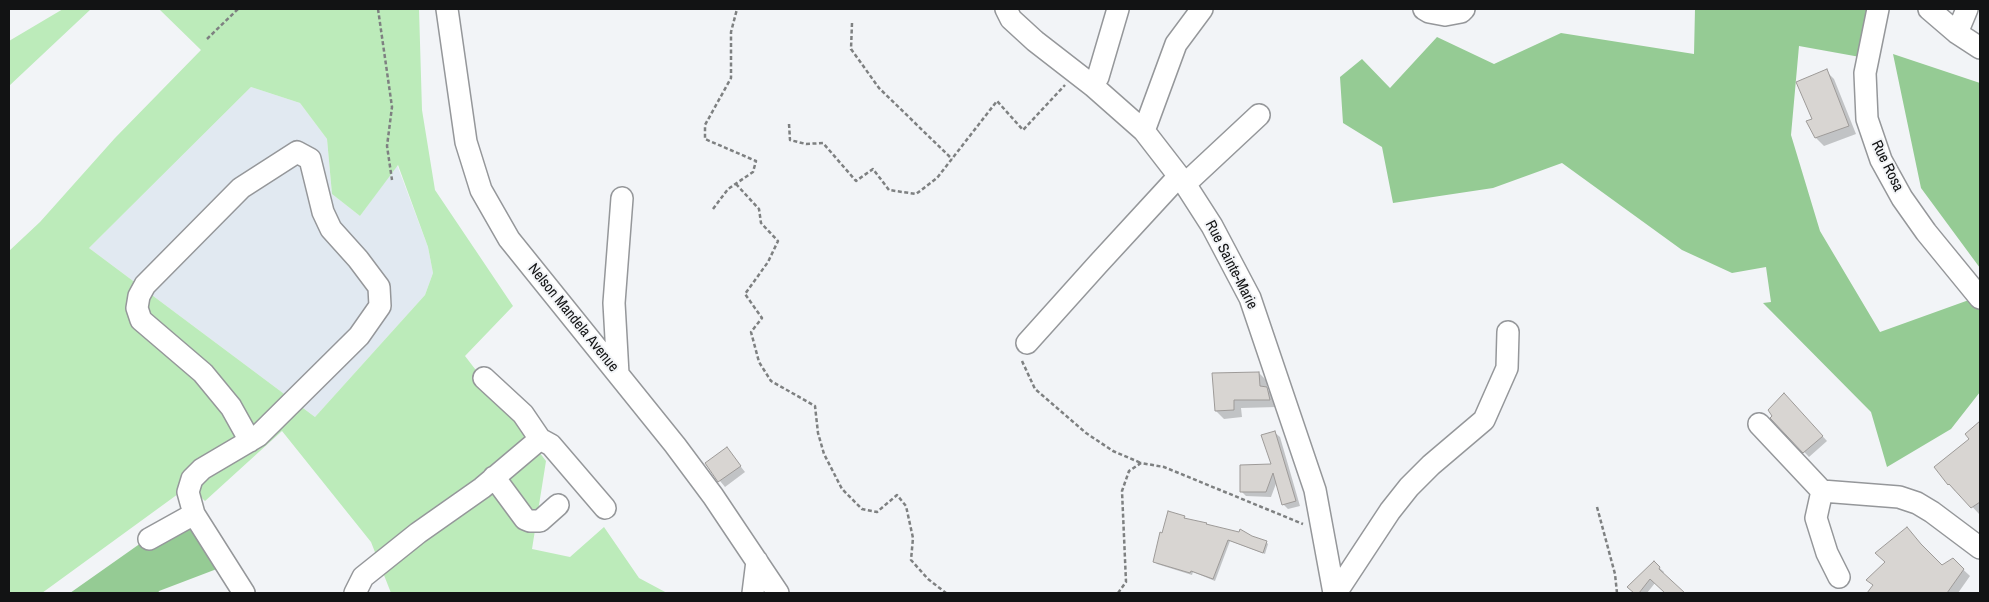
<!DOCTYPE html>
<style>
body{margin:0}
#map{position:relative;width:1989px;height:602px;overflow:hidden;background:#f2f4f7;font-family:"Archivo Narrow",sans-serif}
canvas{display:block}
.frame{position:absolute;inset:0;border:10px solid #121314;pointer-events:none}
</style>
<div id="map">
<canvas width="1989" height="602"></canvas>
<div class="frame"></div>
</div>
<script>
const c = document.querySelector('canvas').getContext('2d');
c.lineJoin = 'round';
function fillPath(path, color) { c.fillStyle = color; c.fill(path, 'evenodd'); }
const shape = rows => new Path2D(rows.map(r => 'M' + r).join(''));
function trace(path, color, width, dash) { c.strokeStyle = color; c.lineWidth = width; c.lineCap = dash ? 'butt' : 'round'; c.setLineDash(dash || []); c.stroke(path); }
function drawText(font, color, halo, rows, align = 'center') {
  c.font = font + ' "Archivo Narrow",sans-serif'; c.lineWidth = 4; c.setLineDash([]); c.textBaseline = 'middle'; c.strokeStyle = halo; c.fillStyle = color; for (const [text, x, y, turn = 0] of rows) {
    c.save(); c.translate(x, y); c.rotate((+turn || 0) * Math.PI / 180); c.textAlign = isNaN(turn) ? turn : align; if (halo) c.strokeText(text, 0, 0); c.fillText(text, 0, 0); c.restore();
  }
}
fillPath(shape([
 [251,87,300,103,327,139,332,194,360,216,397,165,428,247,433,273,425,295,315,417,89,248]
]), '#e1e9f1');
fillPath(shape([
 [63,9,91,9,9,86,9,41],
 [159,9,419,9,422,110,435,190,513,306,465,356,546,461,532,549,570,557,604,527,639,578,667,593,391,593,371,542,282,431,205,501,189,486,42,593,9,593,9,251,40,222,115,138,201,50],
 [251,87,300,103,327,139,332,194,360,216,398,165,428,247,433,273,425,295,315,417,89,248]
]), '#bcebba');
fillPath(shape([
 [1695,9,1874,9,1860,57,1799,46,1791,135,1820,231,1880,332,1980,296,1980,392,1951,429,1887,467,1871,412,1763,303,1771,302,1766,267,1732,273,1682,250,1562,163,1493,188,1393,203,1382,147,1343,123,1340,77,1362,59,1390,88,1437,37,1494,64,1561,33,1694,54],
 [1893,54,1980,83,1980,268,1921,188],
 [185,512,222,567,159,591,158,593,70,593]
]), '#95cb94');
fillPath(shape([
 [1826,71,1834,79,1856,134,1824,146,1816,138,1808,121,1814,119],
 [1259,373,1267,381,1267,389,1274,396,1277,407,1241,408,1242,417,1224,419,1216,411],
 [1789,400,1827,441,1809,457,1772,418],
 [1980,423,1980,513,1979,514,1957,490,1955,491,1949,484,1971,439,1967,434],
 [1274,432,1280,437,1300,506,1288,509,1283,504,1277,481,1271,497,1246,496,1241,491,1273,466],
 [727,449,745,472,725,487,706,464],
 [1184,517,1186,519,1266,542,1268,544,1265,554,1230,541,1215,581,1193,572,1192,575,1157,564,1155,562],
 [1927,552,1942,567,1953,560,1970,576,1958,593,1938,593,1935,591,1933,593,1869,593,1874,586,1868,580],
 [1654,563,1664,572,1663,574,1682,592,1681,593,1666,593,1655,583,1647,593,1637,593,1634,591]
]), '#0003');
const building = shape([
 [1827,69,1849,126,1815,138,1806,121,1812,119,1796,82,1827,69],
 [1259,372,1260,386,1267,387,1270,400,1234,400,1234,410,1215,411,1212,373,1259,372],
 [1784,393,1823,436,1803,453,1770,418,1772,416,1768,410,1784,393],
 [1980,421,1980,502,1971,508,1949,484,1948,485,1934,467,1969,439,1965,434,1980,421],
 [1275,431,1296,501,1282,505,1273,473,1266,492,1240,492,1240,465,1271,464,1261,435,1275,431],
 [727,447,741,466,718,482,705,463,727,447],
 [1168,511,1185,516,1184,518,1207,523,1206,524,1239,532,1240,529,1252,536,1267,541,1263,553,1228,540,1213,579,1191,571,1190,573,1153,562,1160,532,1162,533,1168,511],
 [1907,527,1921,544,1942,565,1953,558,1964,569,1947,593,1867,593,1873,585,1866,580,1885,562,1875,553,1907,527],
 [1654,561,1660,567,1659,569,1685,593,1665,593,1650,579,1639,593,1634,593,1627,587,1654,561]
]);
fillPath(building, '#d8d5d2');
trace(building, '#9d9a98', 1);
const minor = shape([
 [447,9,466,142,481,190,509,239,675,445,713,496,778,593],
 [1006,9,1011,19,1035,41,1093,86,1144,131,1185,184,1212,226,1250,298,1315,490,1334,593],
 [1424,9,1429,12,1445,15,1461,12,1464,9],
 [1878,9,1865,73,1867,119,1881,160,1902,198,1926,232,1980,298],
 [1929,9,1957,33,1980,48],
 [1957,33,1967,9],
 [1093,86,1098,77,1118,9],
 [1144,131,1176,44,1202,9],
 [1185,184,1259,115],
 [1027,343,1098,264,1179,176],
 [618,374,614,303,622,198],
 [484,378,523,414,540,439],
 [1759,424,1822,491,1899,497,1917,503,1932,512,1980,548],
 [494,477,525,519,530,521,540,521,558,505],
 [1822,491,1816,518,1827,553,1839,577],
 [149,539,194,514],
 [244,593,194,514,188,492,192,479,202,469,258,436,359,336,380,306,379,287,358,259,331,229,323,212,310,159,297,152,241,188,145,285,139,296,137,308,141,320,203,373,231,407,250,441],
 [355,593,363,577,418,533,482,488,540,439,551,445,605,508],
 [753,593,757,561],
 [1336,593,1390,511,1409,487,1431,465,1484,420,1507,368,1508,332]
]);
trace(minor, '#95979a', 24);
trace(shape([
 [378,9,392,107,387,146,392,180],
 [852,23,851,49,879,88,952,159],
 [207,39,238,9],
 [789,124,790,140,806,144,823,143,856,181,873,169,889,190,916,194,937,178,997,101,1023,130,1065,85],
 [736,184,759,209,761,223,778,241,768,262,745,294,762,318,751,332,759,362,771,381,815,406,818,433,824,454,842,489,862,509,877,512,897,495,906,506,913,538,911,560,928,579,946,593],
 [713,209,728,189,753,172,756,161,705,139,705,125,731,78,731,32,737,9],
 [1022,361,1035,389,1086,433,1113,451,1141,463],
 [1597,507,1615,574,1617,593],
 [1118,593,1126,582,1122,491,1129,471,1141,463,1164,467,1303,524]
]), '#7e8081', 2.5, [4, 2.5]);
trace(minor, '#fff', 21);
drawText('15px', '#121314', '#f2f4f7', [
 ["Rue Rosa",1887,166,64],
 ["Rue Sainte-Marie",1231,265,63],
 ["Nelson Mandela Avenue",573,318,51]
]);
</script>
